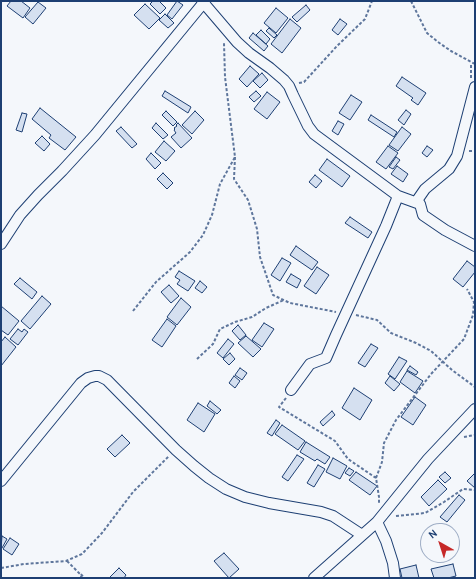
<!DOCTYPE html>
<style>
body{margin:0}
#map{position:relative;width:476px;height:579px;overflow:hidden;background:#f4f7fb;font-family:Karla,sans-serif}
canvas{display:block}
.frame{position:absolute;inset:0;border:2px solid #1d3f73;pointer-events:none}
.north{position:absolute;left:420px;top:523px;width:40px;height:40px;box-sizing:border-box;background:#f4f7fb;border:1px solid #9eadc5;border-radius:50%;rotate:321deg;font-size:11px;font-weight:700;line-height:16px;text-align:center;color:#1d3f73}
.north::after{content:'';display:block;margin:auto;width:14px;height:18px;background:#c62828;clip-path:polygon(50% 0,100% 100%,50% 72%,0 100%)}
</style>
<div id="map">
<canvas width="476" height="579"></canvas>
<div class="frame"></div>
<div class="north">N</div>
</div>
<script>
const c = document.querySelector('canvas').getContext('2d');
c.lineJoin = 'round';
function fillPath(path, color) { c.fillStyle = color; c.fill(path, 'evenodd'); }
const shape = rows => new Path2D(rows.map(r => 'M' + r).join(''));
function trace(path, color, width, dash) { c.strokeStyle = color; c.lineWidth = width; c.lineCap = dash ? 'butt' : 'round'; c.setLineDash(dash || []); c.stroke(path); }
const building = shape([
 [11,1,21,1,30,8,23,18,7,6,11,1],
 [153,1,159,1,166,8,160,14,150,4,153,1],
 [177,1,183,5,172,19,167,15,177,1],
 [38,2,46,8,33,24,25,17,38,2],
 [145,4,160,18,149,29,134,15,145,4],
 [306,5,310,10,297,22,292,17,306,5],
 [276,8,288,18,276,33,264,23,276,8],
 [165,14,174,23,168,28,159,20,165,14],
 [290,19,301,28,282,53,271,44,290,19],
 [340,19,347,24,338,35,332,30,340,19],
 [269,28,277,35,274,38,266,31,269,28],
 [261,30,270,39,266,44,256,35,261,30],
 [253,33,268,46,264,51,249,38,253,33],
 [250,66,259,74,247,87,239,79,250,66],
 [262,73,268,80,260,88,253,81,262,73],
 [402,77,426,93,418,105,411,100,413,98,396,86,402,77],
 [165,91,191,107,188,113,162,96,165,91],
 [256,91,261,96,254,102,249,97,256,91],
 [267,92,280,102,267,119,254,109,267,92],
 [351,95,362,102,350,120,339,113,351,95],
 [40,108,76,137,65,150,49,138,51,135,32,119,40,108],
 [406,110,411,114,404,125,398,120,406,110],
 [166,111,177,122,173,126,162,115,166,111],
 [195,111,204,120,192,134,182,125,195,111],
 [22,113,27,114,22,132,16,130,22,113],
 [371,115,397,132,394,137,368,120,371,115],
 [338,121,344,124,338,135,332,131,338,121],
 [156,123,168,135,163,139,152,128,156,123],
 [178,123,192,138,181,148,171,137,176,133,174,130,175,129,174,128,177,126,176,125,178,123],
 [121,127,137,144,132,148,116,131,121,127],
 [402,127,411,134,398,151,389,145,402,127],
 [42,136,50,144,44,151,35,143,42,136],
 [164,141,175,151,166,161,155,152,164,141],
 [388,146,398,153,386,169,376,162,388,146],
 [427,146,433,150,427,157,422,153,427,146],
 [151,153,161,163,155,169,146,159,151,153],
 [396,157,400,160,393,169,389,167,396,157],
 [327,159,350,176,342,187,319,170,327,159],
 [397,166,408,174,403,182,391,174,397,166],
 [163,173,173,183,167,189,157,179,163,173],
 [315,175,322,181,316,188,309,182,315,175],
 [350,217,372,232,368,238,345,223,350,217],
 [296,246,318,262,312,270,290,255,296,246],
 [282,258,291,263,280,281,271,275,282,258],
 [467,261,475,267,475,272,463,287,453,279,467,261],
 [317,267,329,275,316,294,304,286,317,267],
 [179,271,195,281,188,291,177,284,180,280,175,277,179,271],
 [291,274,301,280,297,288,286,282,291,274],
 [20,278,37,292,32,299,14,284,20,278],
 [200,281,207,287,202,293,195,288,200,281],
 [169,285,179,296,171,303,161,292,169,285],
 [42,296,51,304,30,329,21,321,42,296],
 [181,298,191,307,177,325,167,317,181,298],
 [1,306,19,321,8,335,1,330,1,306],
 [167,319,176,326,162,347,152,340,167,319],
 [264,323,274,329,262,347,252,340,264,323],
 [238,325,246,335,240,340,232,331,238,325],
 [18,329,22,332,24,329,28,332,18,345,10,339,18,329],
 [246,336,261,349,253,357,238,343,246,336],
 [5,337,16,347,1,366,1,342,5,337],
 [228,339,234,344,223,358,217,353,228,339],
 [371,344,378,348,365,367,358,363,371,344],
 [230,353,235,359,229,365,223,359,230,353],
 [399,357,407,361,395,379,388,374,399,357],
 [410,366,418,372,416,375,407,370,410,366],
 [240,368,247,373,242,380,235,375,240,368],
 [407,371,423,381,415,393,400,382,407,371],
 [234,376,240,381,235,388,229,383,234,376],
 [390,376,400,384,394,391,385,383,390,376],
 [354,388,372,400,360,420,342,408,354,388],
 [415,397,426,405,413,425,401,417,415,397],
 [210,401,221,410,217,414,207,406,210,401],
 [198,403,215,414,204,432,187,420,198,403],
 [332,411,335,415,323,426,320,422,332,411],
 [276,420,280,423,272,436,267,433,276,420],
 [282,425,305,441,298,450,275,434,282,425],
 [122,435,130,443,115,457,107,449,122,435],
 [306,442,330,457,325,464,317,459,315,461,300,452,306,442],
 [297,455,304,459,288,481,282,477,297,455],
 [333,458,347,466,340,479,326,472,333,458],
 [318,465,325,469,314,487,307,483,318,465],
 [349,468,354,471,350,476,345,473,349,468],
 [356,472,377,486,370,495,349,480,356,472],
 [445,472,451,478,445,483,439,477,445,472],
 [475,473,475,488,467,481,475,473],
 [438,480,447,489,429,506,421,497,438,480],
 [459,495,465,500,447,522,440,517,459,495],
 [2,536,7,539,2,548,1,548,2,536],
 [10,538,19,544,12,555,3,549,10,538],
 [224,553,239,569,229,578,214,561,224,553],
 [453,564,456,576,448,578,434,578,431,569,453,564],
 [416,565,419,578,402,578,400,569,416,565],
 [119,568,126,575,124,578,109,578,119,568]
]);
fillPath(building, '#d5e0f0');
trace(building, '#1d3f73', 1);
const minor = shape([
 [202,1,237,42,249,53,270,68,284,80,289,86,293,95,308,126,314,134,398,196,420,204,423,215,445,230,475,246],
 [420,204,416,202,425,189,449,169,457,156,475,87],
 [1,244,20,215,38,195,62,171,95,135,205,1],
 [291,390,310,364,326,358,336,335,386,226,398,196],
 [1,481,81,383,88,378,95,376,99,376,107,380,176,450,194,466,209,478,226,489,245,497,269,503,321,512,333,516,362,535],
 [377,522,386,541,393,563,395,578],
 [314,578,377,522,428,459,475,409]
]);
trace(minor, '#1d3f73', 12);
trace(shape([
 [411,1,427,33,438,42,451,51,475,64],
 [471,78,471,63],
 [299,83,304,82,337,46,365,19,372,1],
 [469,151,475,151],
 [235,157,234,179,248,200,257,229,260,257,273,295,290,303,336,312],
 [133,311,156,282,190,252,203,235,212,215,220,184,235,157,225,77,224,43],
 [356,315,377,320,391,333,416,343,431,351,452,370,475,387],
 [197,359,213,344,220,329,235,322,252,317,266,308,284,300],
 [286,398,279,407,335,441,348,459,376,478,379,497,379,503],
 [464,437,475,435],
 [376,478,382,462,384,443,396,420,431,374,464,339,473,315,474,302,467,289],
 [396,516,425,513,444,502,463,489,475,490],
 [67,561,80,574,82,578],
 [1,568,24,564,66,561,82,554,102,533,133,492,169,456],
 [81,574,84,578]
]), '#5e769c', 2, [3, 2]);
trace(minor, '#f4f7fb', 10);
</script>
